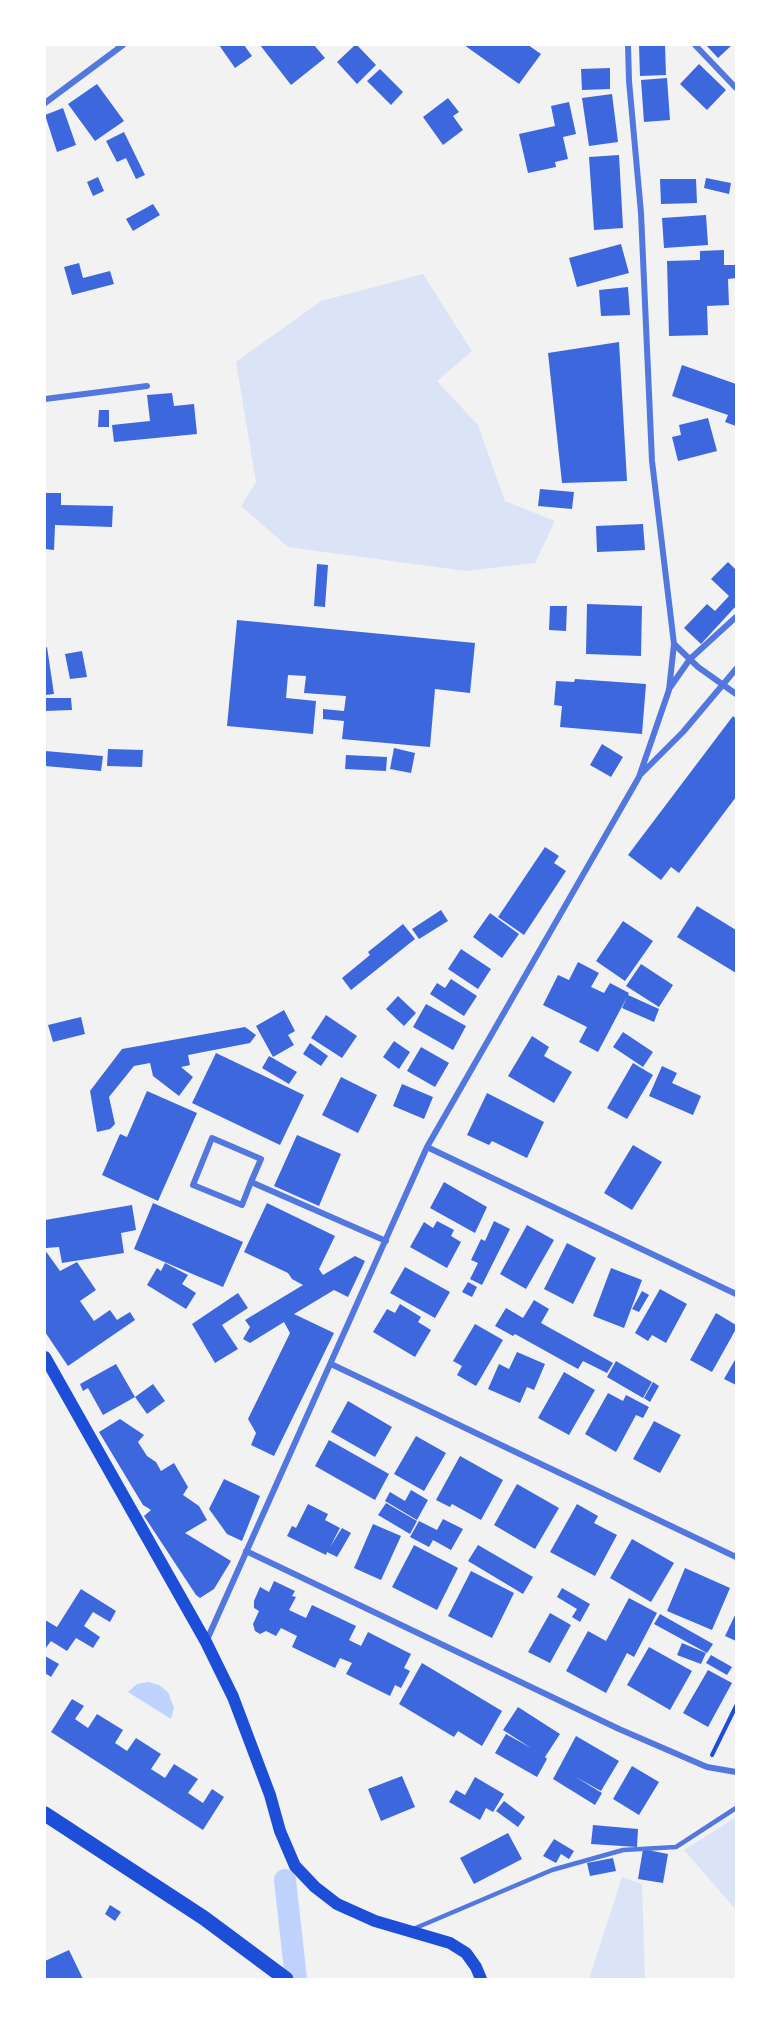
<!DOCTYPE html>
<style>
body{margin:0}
#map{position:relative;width:781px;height:2024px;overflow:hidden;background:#f2f2f2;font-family:Spectral,serif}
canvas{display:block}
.frame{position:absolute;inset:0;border:46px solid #fff;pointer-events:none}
</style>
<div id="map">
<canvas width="781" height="2024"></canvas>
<div class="frame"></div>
</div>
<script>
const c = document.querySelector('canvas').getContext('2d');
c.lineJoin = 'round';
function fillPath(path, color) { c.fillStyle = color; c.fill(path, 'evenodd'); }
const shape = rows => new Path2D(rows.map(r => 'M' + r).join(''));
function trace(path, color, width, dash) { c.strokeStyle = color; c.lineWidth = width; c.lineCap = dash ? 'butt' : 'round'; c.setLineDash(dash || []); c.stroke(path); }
fillPath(shape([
 [423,274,472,351,437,381,478,425,505,501,555,521,535,563,465,571,288,547,241,506,256,482,236,362,321,301],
 [736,1817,736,1910,684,1850],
 [622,1877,642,1884,645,1979,589,1979]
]), '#dbe4f7');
fillPath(shape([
 [148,1682,159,1685,168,1692,174,1708,171,1719,128,1692,137,1684]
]), '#bfd3fe');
trace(shape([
 [285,1880,296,1979]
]), '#bfd3fe', 22);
fillPath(shape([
 [219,45,244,45,252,56,235,68],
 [260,45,314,45,325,58,291,85],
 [355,45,357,45,376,65,357,84,337,62],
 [464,45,528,45,541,54,519,84],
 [639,45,665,45,666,75,640,76],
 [706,45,732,45,718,58],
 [699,64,726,90,707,110,680,84],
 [610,68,610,89,582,90,581,69],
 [380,69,403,92,391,105,367,81],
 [667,78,670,120,644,122,641,80],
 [97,84,124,121,95,141,68,104],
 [612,94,618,142,589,146,582,98],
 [448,98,459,112,453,116,463,130,443,145,423,117],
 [569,102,576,134,563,137,568,159,555,162,556,167,528,173,519,134,555,126,551,106],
 [63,108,76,145,57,152,45,115],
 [124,132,145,175,136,179,126,158,117,162,106,141],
 [619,155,623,228,594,230,589,157],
 [98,177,104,191,93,196,87,182],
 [706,178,731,183,729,194,704,188],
 [660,179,696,179,697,203,661,204],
 [153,204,160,215,133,231,126,219],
 [706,215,708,245,664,248,662,218],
 [621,244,629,273,577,287,569,258],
 [724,250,724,265,736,265,736,278,728,279,729,305,707,306,708,335,669,336,667,261,700,260,700,251],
 [79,263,83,278,110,271,114,284,72,295,64,267],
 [628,287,630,315,601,316,599,290],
 [619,342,627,481,562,483,548,353],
 [682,365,736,384,736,426,725,422,728,415,672,396],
 [172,393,174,406,194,404,197,434,114,442,112,425,150,421,147,395],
 [99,410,109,410,109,427,98,427],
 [708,418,717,451,678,461,672,437,681,435,679,425],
 [540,489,574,492,572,509,538,506],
 [45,493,61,493,61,505,113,506,112,527,55,525,54,550,45,549],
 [643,524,645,550,597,552,596,526],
 [728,562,736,570,736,606,701,644,684,628,707,604,715,611,729,596,711,579],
 [317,564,328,565,325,607,314,606],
 [587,604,642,606,641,656,586,654],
 [550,606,567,606,566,631,549,630],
 [237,620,475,643,470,693,435,689,430,747,342,739,344,721,323,719,323,709,344,711,346,696,304,693,306,676,288,675,286,698,316,701,313,734,227,726],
 [47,647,54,694,45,695,45,648],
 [82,651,87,677,70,679,65,654],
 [575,679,646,684,642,734,560,727,562,706,554,705,556,681,574,682],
 [45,698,71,698,72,710,45,711],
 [733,716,736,719,736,797,679,873,671,867,661,880,628,855],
 [602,744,623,757,611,777,590,765],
 [394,748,415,753,411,773,390,769],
 [108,749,143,750,142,767,107,766],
 [45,751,103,756,101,771,45,766],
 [346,755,387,757,386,771,345,769],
 [545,847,559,856,554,863,566,871,524,935,498,917],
 [697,906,736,930,736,973,677,937],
 [441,910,448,921,419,939,412,929],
 [490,913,519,934,502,958,473,937],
 [623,921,653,941,625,981,596,961],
 [403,924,415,939,351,990,342,978,370,955,368,952],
 [461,949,491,969,478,989,448,969],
 [578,962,599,973,591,987,604,993,610,983,629,993,628,995,659,1009,654,1022,622,1008,627,997,598,1052,579,1042,587,1027,543,1005,558,975,569,980],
 [641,964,673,985,659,1007,626,986],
 [451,979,477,996,464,1016,430,994,437,983,445,988],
 [398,996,416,1013,404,1026,386,1009],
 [426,1004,466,1026,453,1050,413,1027],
 [284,1010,295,1031,288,1035,294,1045,273,1057,256,1026],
 [326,1015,357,1036,342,1058,311,1038],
 [81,1017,85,1034,53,1042,48,1025],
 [245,1027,256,1035,250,1043,188,1055,190,1065,181,1067,193,1077,179,1096,153,1076,150,1063,134,1066,109,1097,115,1124,110,1129,97,1132,90,1091,122,1049],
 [623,1032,653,1052,643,1067,613,1047],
 [532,1036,549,1047,544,1056,572,1072,554,1103,508,1076],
 [394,1041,410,1052,399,1069,383,1057],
 [310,1043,328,1056,321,1066,303,1054],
 [421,1047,449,1063,435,1087,407,1071],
 [216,1053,304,1095,280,1145,192,1103],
 [269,1056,297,1072,289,1084,262,1068],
 [633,1063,653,1075,627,1119,607,1108],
 [662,1066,677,1073,672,1083,701,1096,693,1115,649,1096],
 [341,1077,377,1095,358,1133,322,1115],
 [402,1084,433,1097,424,1119,393,1106],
 [147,1091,197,1113,158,1201,102,1175,120,1134,127,1137],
 [487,1093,544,1122,527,1158,492,1141,489,1145,467,1135],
 [297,1135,341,1154,319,1206,274,1186],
 [633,1145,662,1162,632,1210,604,1193],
 [444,1182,487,1207,475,1233,430,1208],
 [153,1203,243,1242,223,1287,134,1249],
 [267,1203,335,1236,319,1269,323,1275,355,1256,365,1261,348,1297,334,1290,294,1314,334,1333,274,1456,251,1445,256,1433,248,1419,290,1333,284,1322,250,1343,243,1339,250,1327,245,1320,303,1285,292,1279,288,1273,244,1252],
 [132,1205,136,1230,121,1233,124,1253,62,1263,59,1247,46,1248,45,1220],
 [437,1221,454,1230,451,1236,461,1242,447,1268,410,1247,424,1222,433,1228],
 [494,1221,510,1229,482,1285,470,1279,478,1263,471,1260,481,1239,485,1241],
 [527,1225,554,1240,526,1289,500,1274],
 [567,1243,596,1258,573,1304,544,1289],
 [45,1250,60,1271,77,1262,96,1290,80,1301,94,1321,110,1310,117,1320,130,1312,135,1320,68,1366,45,1332],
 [165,1263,188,1275,182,1284,196,1293,186,1309,147,1285,157,1268,161,1271],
 [405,1267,450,1292,435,1318,390,1293],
 [611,1268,642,1280,624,1328,593,1316],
 [468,1282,477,1287,472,1297,462,1292],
 [660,1289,687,1304,666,1343,652,1335,648,1341,635,1333],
 [642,1291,649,1295,639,1312,632,1309],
 [238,1293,248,1308,222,1325,238,1349,215,1363,192,1324],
 [534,1300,549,1309,541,1323,613,1363,607,1373,583,1361,578,1369,515,1334,513,1336,495,1326,506,1308,523,1318],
 [400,1304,421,1317,418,1322,431,1330,415,1357,373,1332,387,1309,395,1313],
 [716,1313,736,1325,736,1329,712,1372,690,1360],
 [475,1324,503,1340,476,1386,457,1375,462,1366,453,1361],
 [517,1352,545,1364,534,1390,527,1387,520,1403,488,1389,499,1364,509,1369],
 [736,1358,736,1385,724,1379],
 [616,1361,652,1382,643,1398,607,1377],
 [116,1364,135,1397,103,1415,88,1388,83,1391,80,1384],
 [564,1372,595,1390,569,1435,538,1418],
 [653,1382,659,1386,650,1402,644,1398],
 [153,1384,165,1401,147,1414,135,1397],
 [608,1393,623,1401,626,1395,649,1407,643,1418,636,1415,616,1452,585,1434],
 [348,1401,392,1427,375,1457,331,1432],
 [120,1419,144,1435,138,1442,147,1456,156,1462,161,1471,174,1463,188,1487,183,1495,199,1506,207,1520,185,1533,231,1561,214,1589,200,1598,196,1595,144,1516,151,1510,143,1505,99,1432],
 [654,1421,681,1435,660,1473,633,1459],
 [416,1436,446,1453,424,1491,394,1474],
 [329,1440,389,1474,375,1500,315,1466],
 [460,1456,503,1480,481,1520,452,1504,450,1507,436,1500],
 [224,1479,260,1496,242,1541,227,1534,209,1509],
 [517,1484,559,1508,535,1549,494,1525],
 [411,1490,428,1500,417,1520,385,1501,390,1492,405,1501],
 [386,1503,417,1521,410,1534,378,1515],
 [308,1504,328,1514,325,1520,340,1528,330,1547,342,1528,351,1533,337,1557,327,1552,326,1555,287,1536,292,1526,296,1528],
 [577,1504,598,1516,594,1523,617,1535,595,1576,550,1552],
 [443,1519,463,1529,451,1550,433,1540,429,1547,410,1537,419,1521,437,1530],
 [373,1524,401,1536,381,1580,354,1568],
 [632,1539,674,1563,651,1602,610,1578],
 [414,1545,458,1568,437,1610,392,1587],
 [478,1545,533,1577,523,1594,468,1561],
 [685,1568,730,1588,712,1630,667,1611],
 [471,1571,514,1593,492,1638,448,1616],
 [274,1581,295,1591,292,1596,296,1597,289,1610,306,1618,312,1605,356,1626,349,1640,361,1646,368,1632,411,1654,404,1668,410,1671,401,1688,395,1685,390,1696,346,1674,352,1663,340,1658,335,1668,292,1647,297,1636,281,1628,276,1636,266,1631,260,1634,255,1631,253,1624,259,1611,254,1608,254,1601,260,1587,269,1592],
 [562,1588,590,1604,580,1622,572,1617,577,1609,557,1597],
 [81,1589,116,1611,110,1622,93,1612,84,1626,100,1637,93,1648,76,1638,67,1651,51,1641,45,1649,45,1620,57,1627],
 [629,1598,657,1613,634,1657,627,1653,606,1693,566,1671,588,1631,606,1641],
 [550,1613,571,1625,550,1663,528,1652],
 [736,1613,736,1641,725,1636],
 [660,1614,713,1644,707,1653,654,1624],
 [682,1643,706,1653,701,1664,677,1655],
 [649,1647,692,1671,670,1710,627,1685],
 [711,1655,732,1667,727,1675,706,1663],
 [45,1656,59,1664,51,1677,45,1673],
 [422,1663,502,1711,482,1746,458,1731,454,1737,399,1704],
 [708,1670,732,1683,708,1727,683,1713],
 [72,1699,84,1706,75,1719,88,1728,97,1714,123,1730,115,1743,127,1751,136,1738,161,1754,151,1769,165,1778,174,1764,198,1779,188,1793,203,1803,212,1789,224,1797,203,1830,51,1732],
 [518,1707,560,1734,545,1757,547,1759,537,1777,495,1753,506,1734,531,1748,503,1730],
 [576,1736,619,1761,601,1791,574,1776,602,1793,595,1805,553,1779],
 [632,1766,659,1782,639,1815,613,1799],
 [402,1776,415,1807,381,1821,368,1789],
 [475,1777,504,1794,493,1812,486,1808,480,1820,449,1802,456,1790,465,1795],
 [504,1801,525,1817,518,1827,496,1811],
 [593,1825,638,1829,637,1847,591,1844],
 [508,1833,522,1859,474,1884,460,1858],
 [554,1839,574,1851,569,1859,561,1854,556,1863,543,1856],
 [643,1849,668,1854,663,1883,638,1879],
 [613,1858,616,1871,590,1876,587,1863],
 [110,1905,121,1912,115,1921,105,1914],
 [69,1950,83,1979,45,1979,45,1961]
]), '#3d67dc');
trace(shape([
 [712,1755,736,1706]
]), '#1d4ed8', 4);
trace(shape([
 [411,1930,552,1870,623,1850,676,1847,736,1808]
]), '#5277de', 4.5);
trace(shape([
 [695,45,736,88],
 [45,103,123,45],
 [45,399,147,386],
 [674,644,698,667,736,694],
 [669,689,690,659,736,617],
 [641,774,683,732,736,669],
 [427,1147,736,1294],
 [251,1182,242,1205,193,1185,212,1138,261,1159,251,1182,386,1241],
 [331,1364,736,1557],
 [246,1551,619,1729,707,1767,736,1772],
 [206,1642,427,1147,639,777,669,690,674,644,652,461,641,213,629,81,628,45]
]), '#5277de', 6);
trace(shape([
 [45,1357,206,1642,233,1697,270,1795,280,1831,295,1866,315,1887,337,1904,375,1921,450,1943,466,1953,476,1967,481,1979]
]), '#1d4ed8', 12);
trace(shape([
 [45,1814,204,1918,286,1979]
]), '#1d4ed8', 15);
</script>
